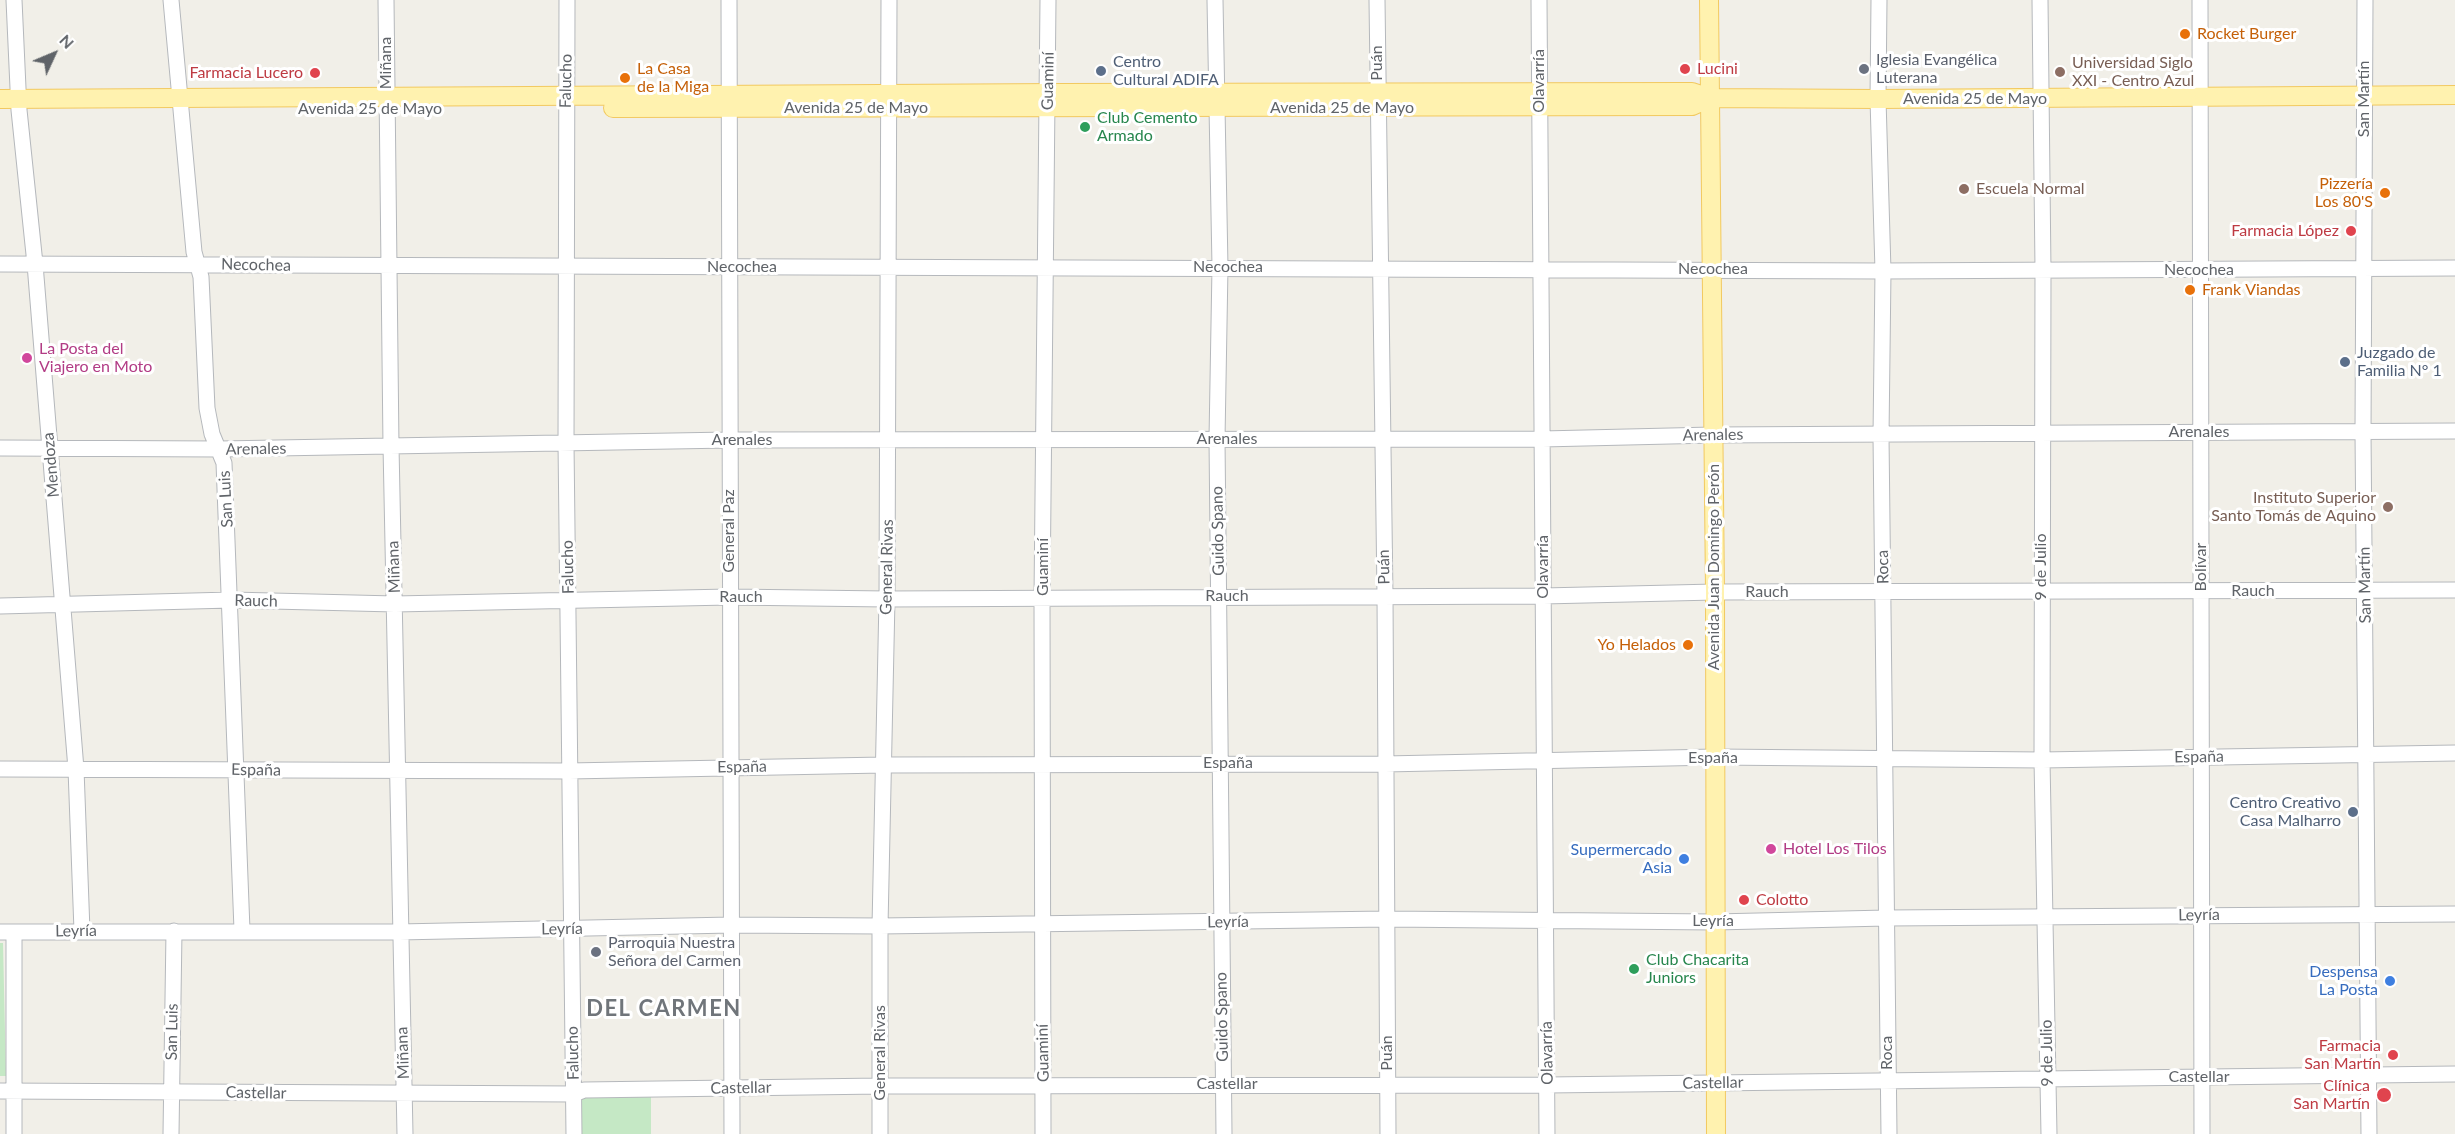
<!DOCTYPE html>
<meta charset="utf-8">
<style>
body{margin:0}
#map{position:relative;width:2455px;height:1134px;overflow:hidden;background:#f1efe8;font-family:Lato,sans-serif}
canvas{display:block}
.north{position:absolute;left:24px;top:24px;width:60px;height:60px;-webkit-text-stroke:4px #fff;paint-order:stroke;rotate:46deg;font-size:16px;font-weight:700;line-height:24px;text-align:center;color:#5f6368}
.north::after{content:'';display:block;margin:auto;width:21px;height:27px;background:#5f6368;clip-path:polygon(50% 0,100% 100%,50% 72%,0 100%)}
</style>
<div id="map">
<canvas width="2455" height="1134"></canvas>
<div class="north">N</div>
</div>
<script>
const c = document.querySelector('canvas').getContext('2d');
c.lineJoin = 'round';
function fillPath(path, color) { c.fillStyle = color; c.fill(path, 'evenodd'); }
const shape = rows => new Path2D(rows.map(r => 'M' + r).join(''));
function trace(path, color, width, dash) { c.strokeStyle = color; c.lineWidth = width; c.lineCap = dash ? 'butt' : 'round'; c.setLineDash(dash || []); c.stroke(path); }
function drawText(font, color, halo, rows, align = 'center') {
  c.font = font + ' Lato,sans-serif'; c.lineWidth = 6; c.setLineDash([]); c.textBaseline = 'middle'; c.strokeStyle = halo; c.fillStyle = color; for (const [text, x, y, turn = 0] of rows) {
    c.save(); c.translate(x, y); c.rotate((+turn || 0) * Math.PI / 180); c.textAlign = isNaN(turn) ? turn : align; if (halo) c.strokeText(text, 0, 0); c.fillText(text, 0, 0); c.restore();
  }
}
fillPath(shape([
 [0,943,3,943,6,1076,0,1076],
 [581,1094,651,1094,651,1134,581,1134]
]), '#c5e8c5');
const minor = shape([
 [14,0,19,110,35,264,76,769,82,931],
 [171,0,194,252,201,277,207,408,212,434,224,463,242,930],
 [386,0,391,446,405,1134],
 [567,0,566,443,574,1134],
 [729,0,732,1134],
 [1215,0,1220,267,1217,439,1224,1134],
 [1377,0,1385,595,1388,1134],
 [1539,0,1547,1134],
 [1879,0,1878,99,1883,271,1881,436,1889,1134],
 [2040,0,2043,270,2042,760,2049,1134],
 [2200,0,2202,1134],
 [2365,0,2363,432,2369,1134],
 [0,264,1883,271,2455,268],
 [0,448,220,449,729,440,1542,439,1713,435,2455,431],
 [0,606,231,600,395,604,729,597,887,599,1543,596,1715,592,2455,590],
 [0,769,569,771,883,765,1385,764,1715,757,2042,760,2455,753],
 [0,932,399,932,731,925,880,926,1387,919,1715,922,1886,918,2455,914],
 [0,1091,574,1094,584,1090,881,1086,1547,1085,2455,1074],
 [14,1134,14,932],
 [171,1134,174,931],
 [880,1134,880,926,887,599,889,0],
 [1043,1134,1042,597,1048,0]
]);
const major = shape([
 [1709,0,1715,592,1716,1134],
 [0,99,1058,93,1692,92,1710,98,1878,99,2455,95],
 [613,108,1692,106,1710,98]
]);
trace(minor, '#b5b8bc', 17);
trace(major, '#f2c960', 20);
trace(minor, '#fff', 15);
trace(major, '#fff2af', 18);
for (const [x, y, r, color] of [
 [2185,34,6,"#e8710a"],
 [1685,69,6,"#e0444e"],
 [1864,69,6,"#6b7280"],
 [1101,71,6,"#5c6f8a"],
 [2060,72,6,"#8d6e63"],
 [315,73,6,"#e0444e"],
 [625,78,6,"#e8710a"],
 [1085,127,6,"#2e9e5b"],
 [1964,189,6,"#8d6e63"],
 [2385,193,6,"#e8710a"],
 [2351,231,6,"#e0444e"],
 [2190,290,6,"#e8710a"],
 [27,358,6,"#d1479c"],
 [2345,362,6,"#5c6f8a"],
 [2388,507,6,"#8d6e63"],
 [1688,645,6,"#e8710a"],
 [2353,812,6,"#5c6f8a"],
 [1771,849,6,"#d1479c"],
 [1684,859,6,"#3f7fe0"],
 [1744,900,6,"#e0444e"],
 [596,952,6,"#6b7280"],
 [1634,969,6,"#2e9e5b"],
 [2390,981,6,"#3f7fe0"],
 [2393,1055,6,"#e0444e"],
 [2384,1095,8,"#e0444e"]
]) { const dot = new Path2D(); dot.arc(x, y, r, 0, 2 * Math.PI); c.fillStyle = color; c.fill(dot); trace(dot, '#fff', 2); }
drawText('16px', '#c56008', '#fff', [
 ["Rocket Burger",2197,34],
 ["La Casa",637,69],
 ["de la Miga",637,87],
 ["Pizzería",2373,184,"right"],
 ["Los 80'S",2373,202,"right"],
 ["Frank Viandas",2202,290],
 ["Yo Helados",1676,645,"right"]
], 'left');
drawText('16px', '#5b616d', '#fff', [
 ["Iglesia Evangélica",1876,60],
 ["Luterana",1876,78],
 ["Parroquia Nuestra",608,943],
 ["Señora del Carmen",608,961]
], 'left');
drawText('16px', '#4e5e75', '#fff', [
 ["Centro",1113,62],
 ["Cultural ADIFA",1113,80],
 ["Juzgado de",2357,353],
 ["Familia N° 1",2357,371],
 ["Centro Creativo",2341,803,"right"],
 ["Casa Malharro",2341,821,"right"]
], 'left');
drawText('16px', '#5f6368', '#fff', [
 ["Miñana",386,63,-90],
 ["Puán",1377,63,-90],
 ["Falucho",566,81,-89],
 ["Guaminí",1048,81,-89],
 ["Olavarría",1539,81,-90],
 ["Avenida 25 de Mayo",1975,99],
 ["San Martín",2364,99,-90],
 ["Avenida 25 de Mayo",856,108],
 ["Avenida 25 de Mayo",1342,108],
 ["Avenida 25 de Mayo",370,109],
 ["Necochea",256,265,1],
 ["Necochea",742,267],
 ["Necochea",1228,267],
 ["Necochea",1713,269],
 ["Necochea",2199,270],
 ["Arenales",2199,432],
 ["Arenales",1713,435,-1],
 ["Arenales",1227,439],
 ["Arenales",742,440],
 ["Arenales",256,449,-1],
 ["Mendoza",51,465,-95],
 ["San Luis",226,499,-93],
 ["General Paz",729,531,-90],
 ["Guido Spano",1218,531,-91],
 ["Miñana",394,567,-92],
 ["Falucho",568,567,-91],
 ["General Rivas",887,567,-89],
 ["Guaminí",1043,567,-90],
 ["Puán",1384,567,-91],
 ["Olavarría",1543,567,-90],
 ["Avenida Juan Domingo Perón",1714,567,-90],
 ["Roca",1883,567,-91],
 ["9 de Julio",2041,567,-90],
 ["Bolívar",2201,567,-90],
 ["San Martín",2365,585,-91],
 ["Rauch",2253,591],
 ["Rauch",1767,592],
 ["Rauch",1227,596],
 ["Rauch",741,597],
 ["Rauch",256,601,1],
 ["España",2199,757,-1],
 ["España",1713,758],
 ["España",1228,763],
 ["España",742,767,-1],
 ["España",256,770,1],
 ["Leyría",2199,915,-1],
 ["Leyría",1713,921],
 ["Leyría",1228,922,-1],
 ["Leyría",562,929,-1],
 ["Leyría",76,931,-1],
 ["Guido Spano",1222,1017,-91],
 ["San Luis",172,1032,-89],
 ["Miñana",403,1053,-92],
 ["Falucho",573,1053,-91],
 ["General Rivas",880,1053,-90],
 ["Guaminí",1043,1053,-91],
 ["Puán",1387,1053,-90],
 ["Olavarría",1547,1053,-91],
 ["Roca",1887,1053,-90],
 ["9 de Julio",2047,1053,-91],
 ["Castellar",2199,1077],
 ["Castellar",1713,1083,-1],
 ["Castellar",1227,1084],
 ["Castellar",741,1088,-1],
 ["Castellar",256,1093,1]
]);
drawText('16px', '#785e54', '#fff', [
 ["Universidad Siglo",2072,63],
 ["XXI - Centro Azul",2072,81],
 ["Escuela Normal",1976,189],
 ["Instituto Superior",2376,498,"right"],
 ["Santo Tomás de Aquino",2376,516,"right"]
], 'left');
drawText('16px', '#be3a42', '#fff', [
 ["Lucini",1697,69,"left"],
 ["Farmacia Lucero",303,73],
 ["Farmacia López",2339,231],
 ["Colotto",1756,900,"left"],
 ["Farmacia",2381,1046],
 ["San Martín",2381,1064],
 ["Clínica",2370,1086],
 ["San Martín",2370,1104]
], 'right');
drawText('16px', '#27864d', '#fff', [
 ["Club Cemento",1097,118],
 ["Armado",1097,136],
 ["Club Chacarita",1646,960],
 ["Juniors",1646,978]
], 'left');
drawText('16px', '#b23c85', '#fff', [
 ["La Posta del",39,349],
 ["Viajero en Moto",39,367],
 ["Hotel Los Tilos",1783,849]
], 'left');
drawText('16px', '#366cbe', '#fff', [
 ["Supermercado",1672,850],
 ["Asia",1672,868],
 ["Despensa",2378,972],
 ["La Posta",2378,990]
], 'right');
c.letterSpacing = '1.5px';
drawText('bold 22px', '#70757a', '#fff', [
 ["DEL CARMEN",664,1009]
]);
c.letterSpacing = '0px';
</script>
